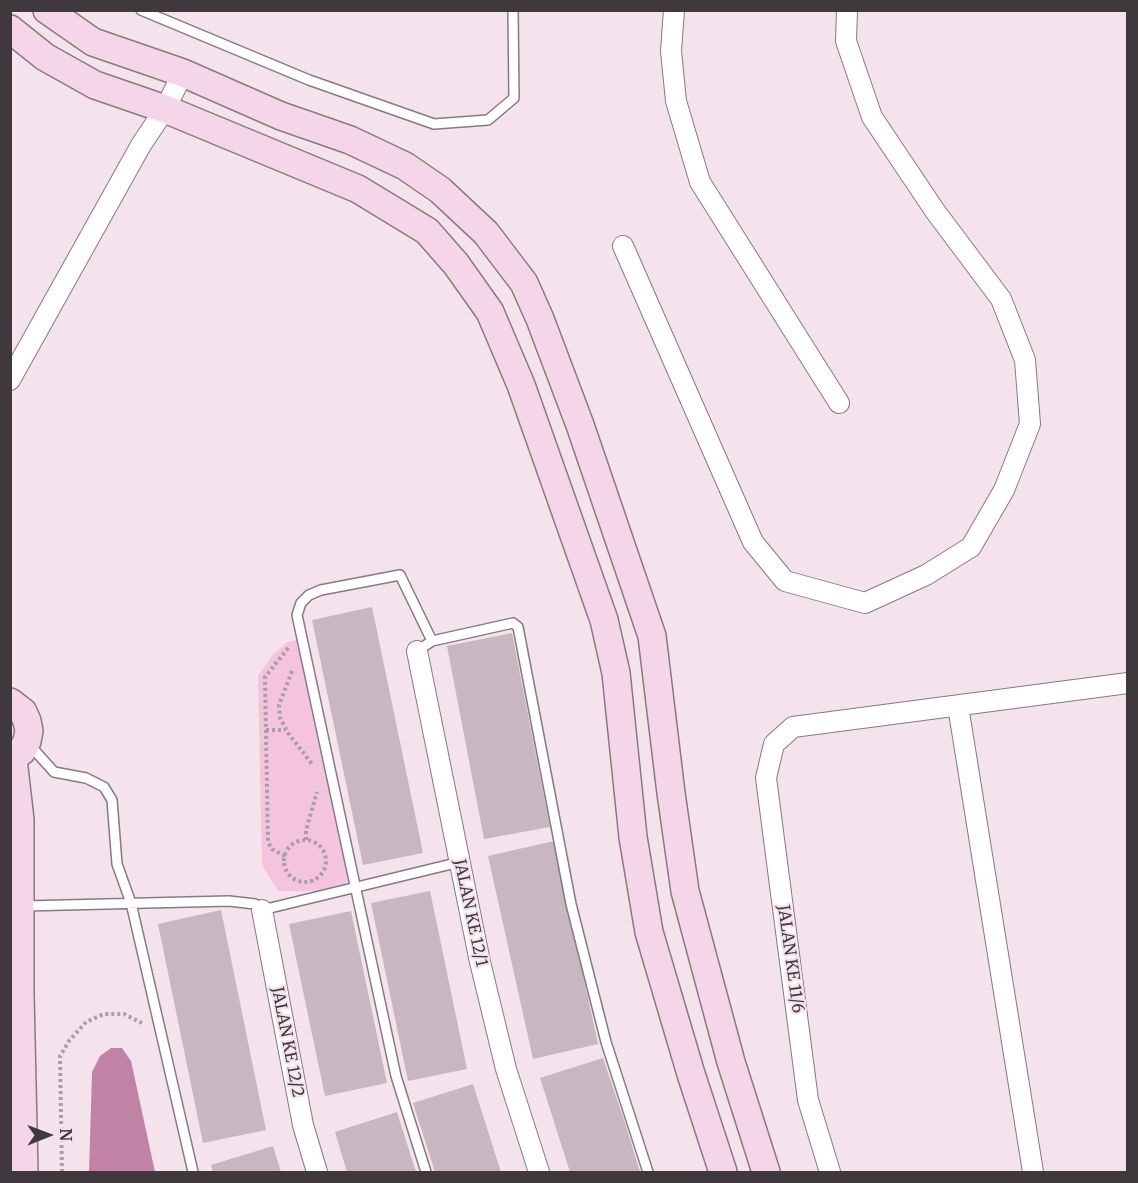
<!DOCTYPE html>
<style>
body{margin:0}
#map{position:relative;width:1138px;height:1183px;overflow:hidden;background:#f4e2ec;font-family:Merriweather,serif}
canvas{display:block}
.frame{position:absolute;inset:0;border:12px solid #3f383c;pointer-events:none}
.north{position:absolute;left:18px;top:1105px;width:60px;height:60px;-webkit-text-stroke:4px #f4e2ec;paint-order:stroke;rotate:89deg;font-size:16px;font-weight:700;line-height:24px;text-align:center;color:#3f383c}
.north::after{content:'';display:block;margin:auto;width:21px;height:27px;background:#3f383c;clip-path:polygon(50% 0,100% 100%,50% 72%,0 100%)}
</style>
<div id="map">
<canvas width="1138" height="1183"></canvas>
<div class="frame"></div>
<div class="north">N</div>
</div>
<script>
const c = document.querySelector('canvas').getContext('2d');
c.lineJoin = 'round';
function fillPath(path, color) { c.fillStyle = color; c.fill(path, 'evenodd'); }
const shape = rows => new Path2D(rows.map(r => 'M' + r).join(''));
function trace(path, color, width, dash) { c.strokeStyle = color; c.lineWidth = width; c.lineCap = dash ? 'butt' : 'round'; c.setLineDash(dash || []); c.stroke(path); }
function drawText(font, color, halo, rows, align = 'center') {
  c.font = font + ' Merriweather,serif'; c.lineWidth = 4.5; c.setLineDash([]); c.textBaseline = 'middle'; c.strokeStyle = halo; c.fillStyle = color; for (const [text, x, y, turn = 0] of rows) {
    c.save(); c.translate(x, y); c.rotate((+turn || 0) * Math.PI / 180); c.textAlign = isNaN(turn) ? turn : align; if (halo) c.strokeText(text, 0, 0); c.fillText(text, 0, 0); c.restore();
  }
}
fillPath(shape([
 [297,640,350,880,339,887,314,891,278,891,262,865,258,676,272,656,287,642]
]), '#f4c4de');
fillPath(shape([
 [111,1048,122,1048,131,1061,155,1172,89,1172,92,1072,100,1056]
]), '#c083a6');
fillPath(shape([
 [372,607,423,853,363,865,312,620],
 [512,633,550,827,484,839,447,646],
 [554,841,598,1044,533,1059,488,856],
 [430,891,467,1069,408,1081,371,903],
 [221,910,266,1130,203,1143,158,924],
 [351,911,387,1083,325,1096,289,924],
 [603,1058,625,1123,640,1172,570,1172,540,1078],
 [473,1084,501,1172,435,1172,413,1103],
 [397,1112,416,1172,347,1172,335,1132],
 [273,1146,281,1172,213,1172,211,1165]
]), '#c8b6c0');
const lane = shape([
 [141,10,309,80,434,124,488,120,514,98,513,10],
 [417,651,432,641,513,623,518,627,571,904,606,1042,648,1172],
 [28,743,54,772,86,778,104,787,112,800,117,864,131,903,193,1172],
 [24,906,229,901,255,904,262,910,460,862],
 [426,1172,396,1076,297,615,301,603,309,595,321,590,400,575,432,641]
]);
const street = shape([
 [674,10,671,51,676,101,700,182,839,403],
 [623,246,753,542,785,581,865,603,926,575,971,547,1004,490,1030,424,1025,360,1001,299,935,211,872,117,846,41,847,10],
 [10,380,141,145,165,109,183,73],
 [417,651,480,962,506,1069,539,1172],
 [958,706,1033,1172],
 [262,910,303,1125,317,1172],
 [830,1172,808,1100,766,778,774,744,793,727,1128,683]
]);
const secondary = shape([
 [47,10,93,42,183,73,281,116,350,140,405,166,440,190,486,233,524,283,540,319,580,425,652,636,671,793,685,891,731,1062,766,1172],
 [10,29,45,57,95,85,165,109,358,189,427,231,456,264,490,312,521,385,604,620,616,673,633,837,649,932,691,1074,723,1172],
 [10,702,23,712,27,721,29,731,27,741,22,751,10,760],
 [13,759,20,820,20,995,24,1172]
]);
trace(lane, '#897982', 12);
trace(street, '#897982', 22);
trace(secondary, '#897982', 30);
trace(shape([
 [292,671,279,705,280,718,288,733,312,764],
 [266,730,285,730],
 [306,840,306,830,317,792],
 '284 861a21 21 0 1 1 42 0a21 21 0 1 1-42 0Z',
 [285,856,272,849,268,842,265,677,289,647],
 [62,1172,60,1056,69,1041,86,1022,104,1014,124,1014,142,1023]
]), '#aa9da4', 4, [3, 3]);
trace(lane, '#fff', 9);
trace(street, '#fff', 20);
trace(secondary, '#f5d6e9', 27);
drawText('16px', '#3f383c', '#f4e2ec', [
 ["JALAN KE 12/1",470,913,78],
 ["JALAN KE 11/6",790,959,82],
 ["JALAN KE 12/2",287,1042,79]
]);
</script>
